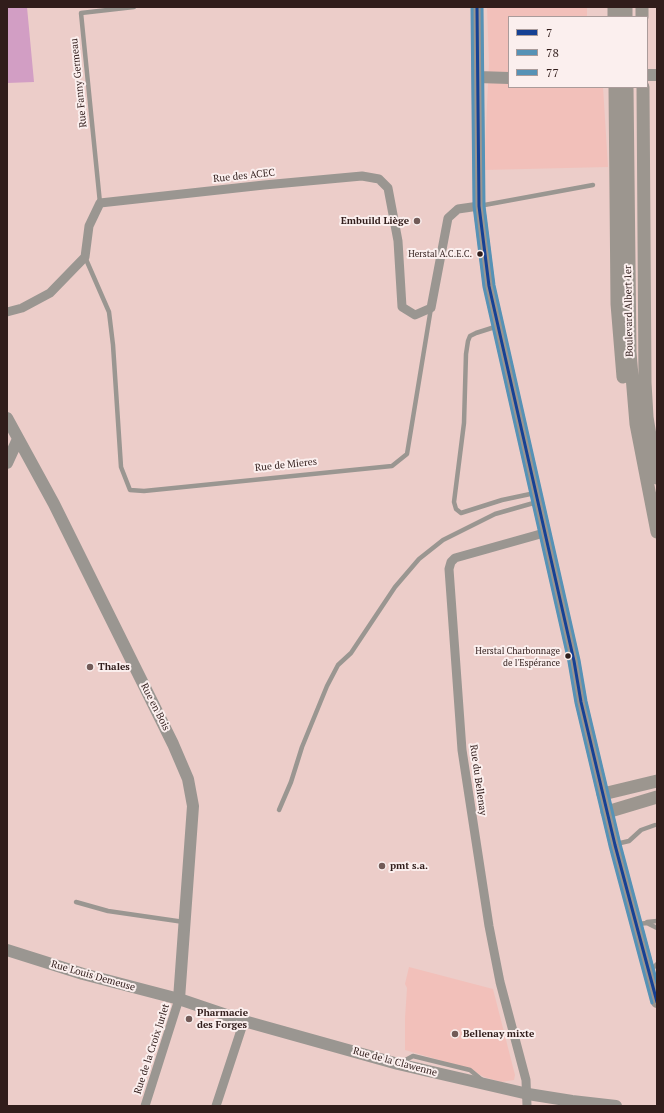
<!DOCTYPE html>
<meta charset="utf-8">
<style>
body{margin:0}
#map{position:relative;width:664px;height:1113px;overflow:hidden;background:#eccdc9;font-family:"PT Serif",serif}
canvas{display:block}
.frame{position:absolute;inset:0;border:8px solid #311d1b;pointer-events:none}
.legend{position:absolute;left:508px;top:16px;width:140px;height:72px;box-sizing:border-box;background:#fbefee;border:1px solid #aa9b9a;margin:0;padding:5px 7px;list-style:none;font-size:12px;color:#311d1b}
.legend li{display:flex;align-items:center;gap:8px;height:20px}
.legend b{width:20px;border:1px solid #aa9b9a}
</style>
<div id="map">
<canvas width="664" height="1113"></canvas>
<div class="frame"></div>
<ul class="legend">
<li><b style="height:5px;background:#164194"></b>7</li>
<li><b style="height:5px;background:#5692b6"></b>78</li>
<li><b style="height:5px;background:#5692b6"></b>77</li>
</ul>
</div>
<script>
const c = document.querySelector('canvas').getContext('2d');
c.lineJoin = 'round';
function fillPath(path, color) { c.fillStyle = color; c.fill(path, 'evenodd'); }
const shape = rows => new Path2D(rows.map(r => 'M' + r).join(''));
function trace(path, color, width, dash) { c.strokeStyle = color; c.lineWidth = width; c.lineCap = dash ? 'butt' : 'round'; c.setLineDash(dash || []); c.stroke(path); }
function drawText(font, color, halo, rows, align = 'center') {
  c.font = font + ' "PT Serif",serif'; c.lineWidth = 4; c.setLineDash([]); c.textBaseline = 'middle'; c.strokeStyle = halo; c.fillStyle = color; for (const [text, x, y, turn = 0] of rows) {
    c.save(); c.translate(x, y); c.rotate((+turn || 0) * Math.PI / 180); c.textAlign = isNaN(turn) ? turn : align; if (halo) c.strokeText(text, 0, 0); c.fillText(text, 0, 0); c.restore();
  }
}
fillPath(shape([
 [487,7,587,7,587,17,509,17,509,87,603,87,608,167,484,170,489,63],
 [409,967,493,989,515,1075,514,1080,501,1082,484,1077,470,1069,405,1050,405,1018,407,988,405,984]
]), '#f2c0ba');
fillPath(shape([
 [7,7,27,7,34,82,7,83]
]), '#d29ec4');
trace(shape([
 [100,203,81,13,134,7],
 [479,206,593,185],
 [85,257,109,312,113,345,121,467,130,490,144,491,392,466,407,454,431,308],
 [498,326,476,333,470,336,468,341,466,354,464,423,454,502,456,509,461,513,502,500,535,493],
 [279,810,291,782,302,747,327,686,338,665,351,653,395,587,419,559,443,540,495,514,537,502],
 [616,844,629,841,641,830,655,825],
 [76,902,108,911,184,922],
 [647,922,657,921],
 [638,924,647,923,657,928],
 [651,970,657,964],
 [400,1063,413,1056,470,1070,482,1080]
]), '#9a9691', 4.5);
trace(shape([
 [7,312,22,308,50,293,85,257,89,226,100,203,264,185,362,176,379,179,388,188,398,241,402,307,415,315,431,308,448,218,458,209,479,206],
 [145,1106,179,999],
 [216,1106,244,1021],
 [527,1106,526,1080,500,982,489,926,462,750,449,569,451,562,455,558,544,533]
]), '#9a9691', 9);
trace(shape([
 [477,7,479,206,489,286,574,661,581,702,615,845,657,1002],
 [647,75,657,75],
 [478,77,509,78],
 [7,418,54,504,173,744,188,779,193,806,179,999],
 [7,463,18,439],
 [7,950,83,974,179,999,244,1021,398,1064,528,1094,572,1101,616,1106]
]), '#9a9691', 12);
trace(shape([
 [614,7,614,17],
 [626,7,626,17],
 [642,7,642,17],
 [615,87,617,304,623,377],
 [627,87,630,352,636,424,657,532],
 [643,87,645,383,647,417,657,478],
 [603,794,657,781],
 [607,812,657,797]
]), '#9c968f', 13);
trace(shape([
 [477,7,479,206,489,286,574,661,581,702,615,845,657,1002]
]), '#164194', 3);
trace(shape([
 [472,7,474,206,484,287,569,662,576,703,610,846,652,1003]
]), '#5692b6', 3);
trace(shape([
 [482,7,484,206,494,285,579,660,586,701,620,844,657,983]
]), '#5692b6', 3);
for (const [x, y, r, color] of [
 [417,221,4,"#725b58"],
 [480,254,3.5,"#311d1b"],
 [568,656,3.5,"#311d1b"],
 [90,667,4,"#725b58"],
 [382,866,4,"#725b58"],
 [189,1019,4,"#725b58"],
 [455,1034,4,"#725b58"]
]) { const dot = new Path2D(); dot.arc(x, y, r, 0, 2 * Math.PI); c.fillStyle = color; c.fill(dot); trace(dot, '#fbefee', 1.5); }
drawText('9px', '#311d1b', '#fbefee', [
 ["Herstal A.C.E.C.",472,254],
 ["Herstal Charbonnage",560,651],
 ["de l'Espérance",560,663]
], 'right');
drawText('10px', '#311d1b', '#fbefee', [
 ["Rue Fanny Germeau",79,83,-96],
 ["Rue des ACEC",244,176,-6],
 ["Boulevard Albert 1er",629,311,-91],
 ["Rue de Mieres",286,465,-6],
 ["Rue en Bois",155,707,63],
 ["Rue du Bellenay",478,780,82],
 ["Rue Louis Demeuse",93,976,16],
 ["Rue de la Croix Jurlet",152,1049,-72],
 ["Rue de la Clawenne",395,1062,15]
]);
drawText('bold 10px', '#311d1b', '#fbefee', [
 ["Embuild Liège",409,221,"right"],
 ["Thales",98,667],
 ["pmt s.a.",390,866],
 ["Pharmacie",197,1013],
 ["des Forges",197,1025],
 ["Bellenay mixte",463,1034]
], 'left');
</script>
